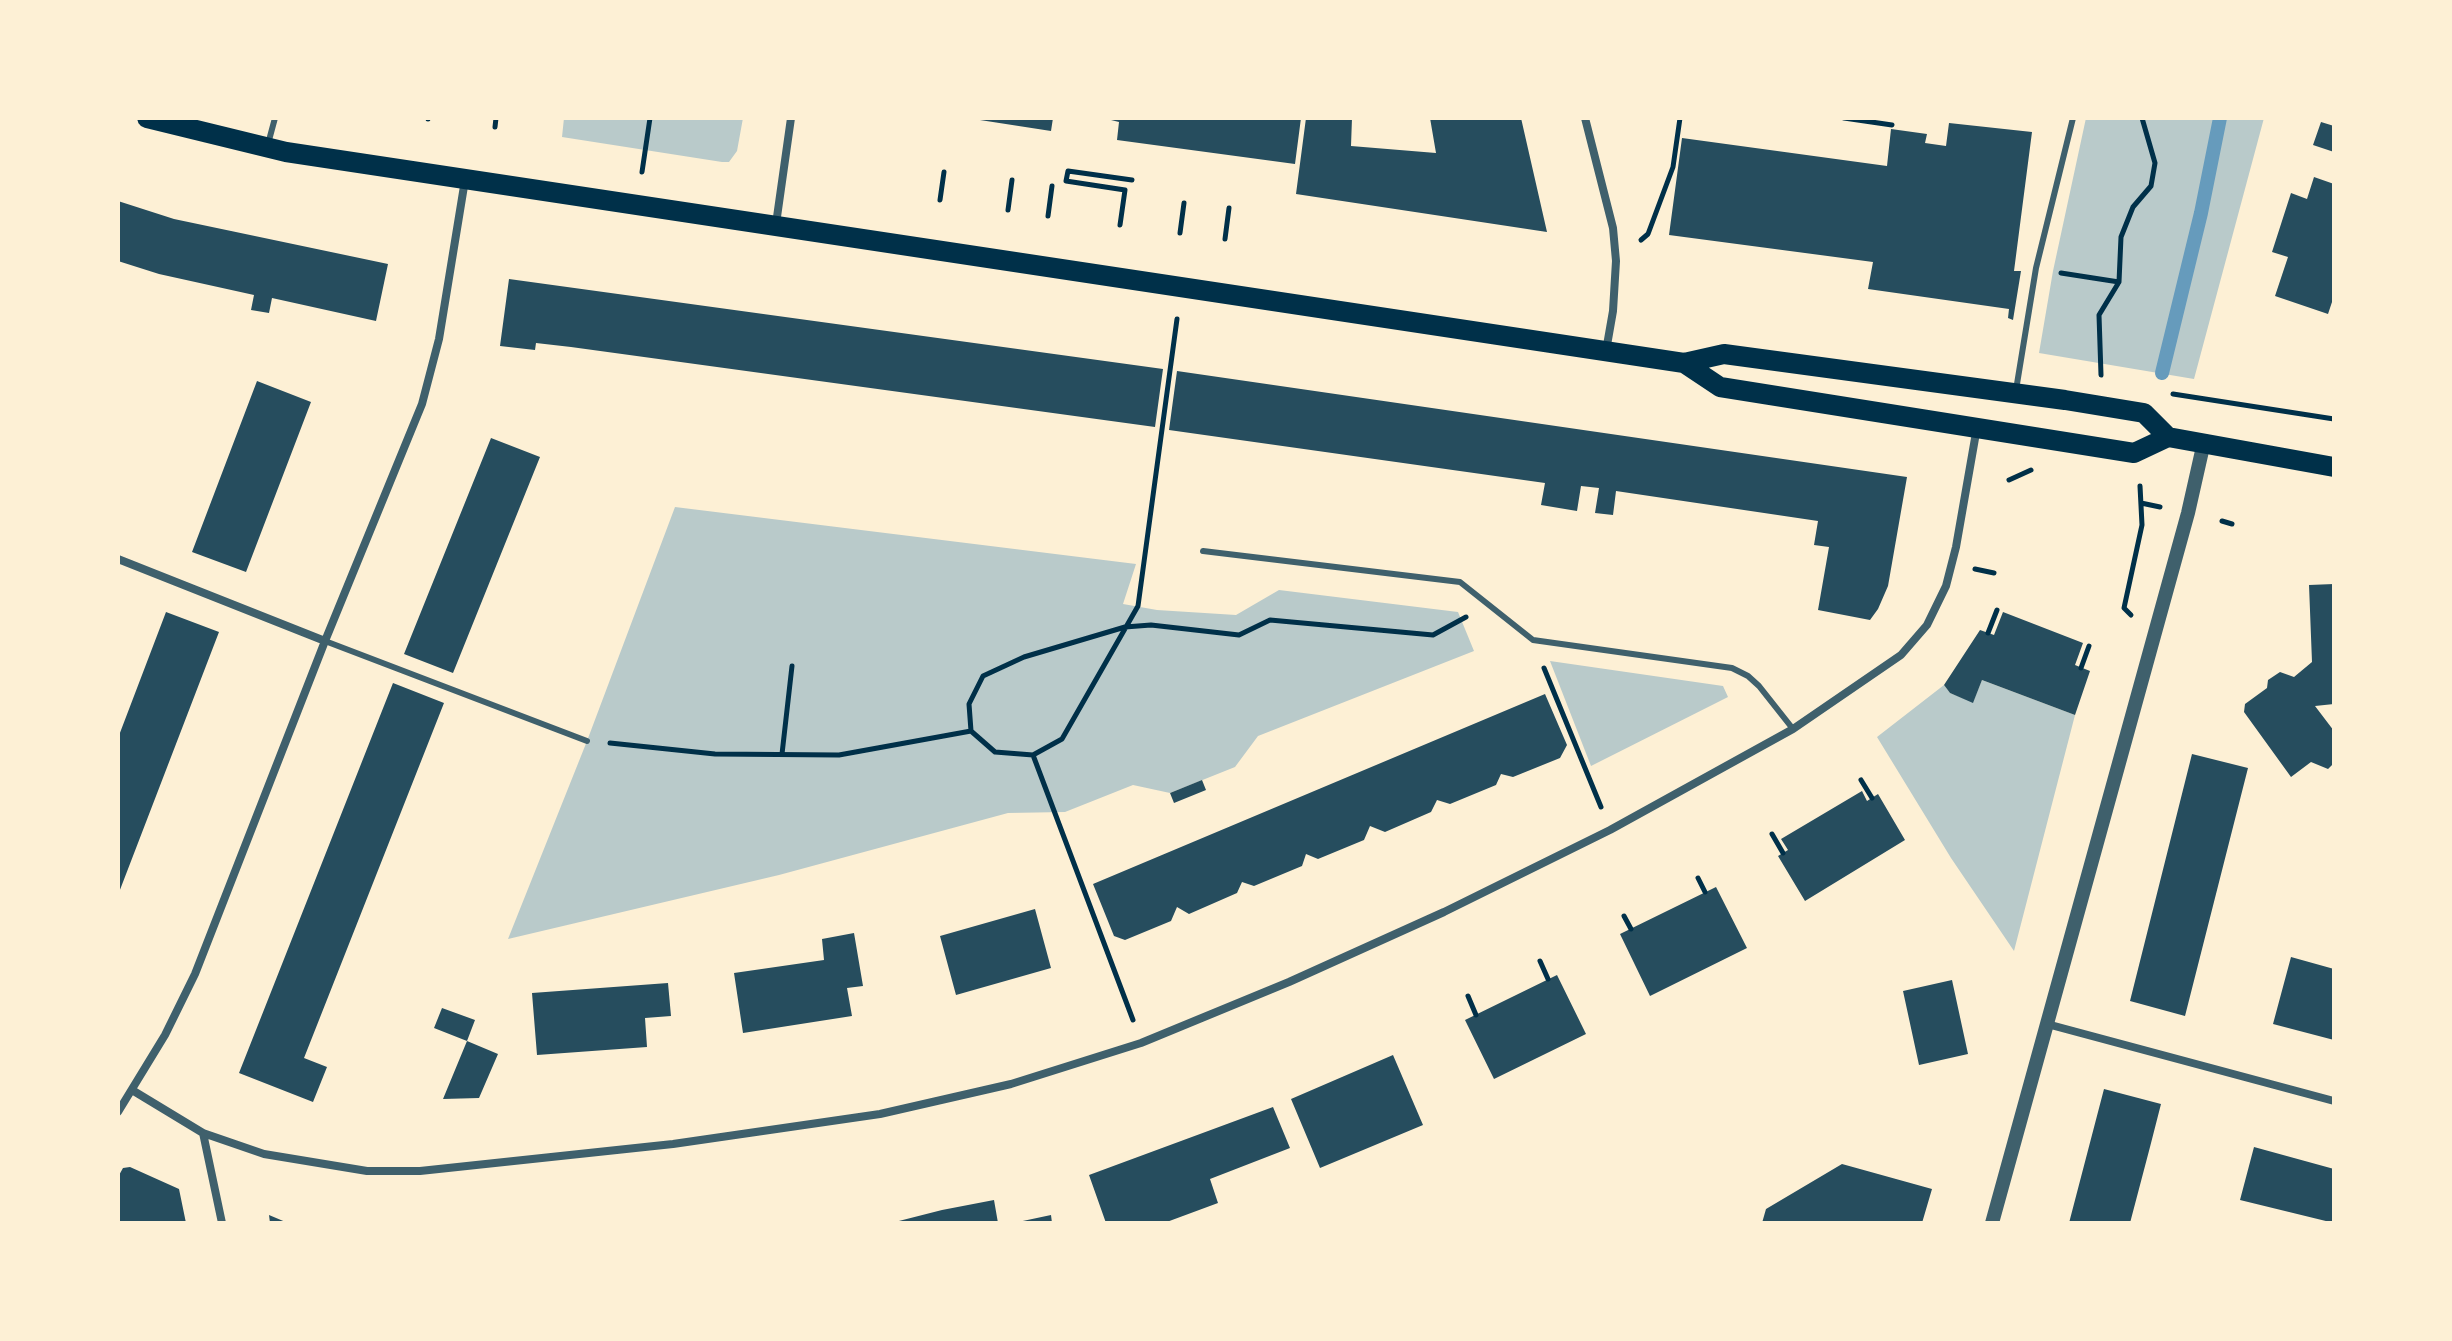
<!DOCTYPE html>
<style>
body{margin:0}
#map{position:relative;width:2452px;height:1341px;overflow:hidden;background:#fdf0d5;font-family:Ubuntu,sans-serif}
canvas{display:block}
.frame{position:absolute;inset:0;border:120px solid #fdf0d5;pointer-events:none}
</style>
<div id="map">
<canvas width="2452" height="1341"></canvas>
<div class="frame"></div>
</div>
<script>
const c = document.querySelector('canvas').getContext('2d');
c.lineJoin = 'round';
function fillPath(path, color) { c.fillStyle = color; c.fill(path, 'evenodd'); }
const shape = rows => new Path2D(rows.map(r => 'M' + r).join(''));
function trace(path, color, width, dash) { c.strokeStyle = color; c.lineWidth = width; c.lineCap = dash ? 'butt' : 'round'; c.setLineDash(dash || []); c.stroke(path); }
fillPath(shape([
 [564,118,743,118,737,151,729,162,722,162,562,137],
 [2086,118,2264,118,2194,379,2039,353,2053,271],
 [675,507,1136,564,1123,604,1157,610,1236,615,1279,590,1458,612,1474,651,1258,736,1235,767,1170,793,1133,785,1065,812,1008,813,779,875,508,939,587,741],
 [1550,661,1723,686,1728,697,1591,766],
 [1982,680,2075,715,2014,951,1951,858,1877,737,1944,685,1950,693,1973,702]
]), '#b9caca');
trace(shape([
 [2162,373,2201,213,2220,118]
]), '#669bbc', 14);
fillPath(shape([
 [967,118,1053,118,1051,131],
 [1103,118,1301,118,1295,164,1117,140,1119,122],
 [1306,118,1352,118,1351,146,1436,153,1430,118,1521,118,1547,232,1296,194],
 [2321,122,2334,126,2334,152,2313,145],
 [1949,123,2032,132,2014,271,2021,271,2013,320,2008,318,2009,309,1868,289,1873,262,1669,235,1682,138,1887,166,1891,129,1927,134,1925,143,1946,146],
 [2314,177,2334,184,2334,296,2328,314,2275,296,2288,257,2272,252,2291,193,2307,199],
 [118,201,174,219,388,264,376,321,272,298,269,313,251,310,254,295,159,274,118,261],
 [509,279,1163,369,1155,427,571,347,536,343,535,350,500,346],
 [1177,371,1907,477,1888,586,1878,609,1870,620,1818,610,1829,547,1814,545,1818,521,1616,491,1613,515,1595,513,1599,488,1581,486,1577,511,1541,505,1545,483,1169,430],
 [257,381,311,402,246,572,192,552],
 [491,438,540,457,453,673,404,654],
 [2334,584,2334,704,2315,706,2334,731,2334,763,2328,769,2311,762,2291,777,2244,712,2245,704,2267,688,2268,680,2280,672,2294,677,2312,662,2309,585],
 [166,612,219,632,118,895,118,738],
 [2003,612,2083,643,2075,665,2090,671,2075,715,1982,680,1973,703,1950,693,1944,685,1980,630,1994,635],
 [393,683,444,703,304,1058,327,1067,313,1102,239,1073],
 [1545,694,1567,745,1560,758,1513,777,1501,774,1496,785,1450,804,1437,800,1431,812,1385,832,1370,826,1364,840,1318,859,1306,854,1302,866,1254,886,1242,882,1237,893,1189,914,1177,907,1171,921,1125,940,1114,936,1093,884],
 [2192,754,2248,768,2185,1016,2130,1001],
 [1202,780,1206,790,1174,803,1170,793],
 [1862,791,1867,801,1878,794,1905,840,1805,901,1778,856,1788,850,1781,839],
 [1716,887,1747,948,1650,996,1620,934],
 [1035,909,1051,968,956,995,940,936],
 [854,933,863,986,847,988,852,1016,743,1033,734,973,824,960,822,939],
 [2291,957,2334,969,2334,1040,2273,1024],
 [1557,975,1586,1034,1494,1079,1465,1020],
 [1952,980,1968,1054,1919,1065,1903,991],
 [668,983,671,1016,645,1018,647,1047,537,1055,532,993],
 [442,1008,475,1020,467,1041,498,1054,479,1098,443,1099,467,1041,434,1028],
 [1393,1055,1423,1125,1320,1168,1291,1099],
 [2104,1089,2161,1104,2150,1147,2130,1223,2069,1223],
 [1273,1107,1290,1148,1210,1179,1218,1203,1164,1223,1106,1223,1089,1175],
 [2254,1147,2334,1169,2334,1223,2240,1200],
 [1842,1164,1932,1189,1922,1223,1762,1223,1766,1209],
 [130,1167,179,1189,186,1223,118,1223,118,1177,123,1168],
 [994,1200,998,1223,891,1223,942,1210],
 [269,1215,288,1223,270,1223],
 [1051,1215,1052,1223,1018,1223,1018,1222]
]), '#264d5e');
trace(shape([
 [1844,118,1892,125],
 [428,119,428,118],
 [495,127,496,118],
 [642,172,650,118],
 [940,200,944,172],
 [1008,210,1012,180],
 [1048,216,1052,186],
 [1120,225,1125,190,1066,181,1068,171,1132,180],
 [1180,233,1184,203],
 [1225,239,1229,208],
 [1641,240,1648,234,1673,167,1680,118],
 [2061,273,2119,282],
 [2101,375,2099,315,2119,282,2121,237,2133,207,2151,186,2155,163,2142,118],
 [2173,394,2334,419],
 [2009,480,2031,470],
 [2141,503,2160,507],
 [2222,521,2232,524],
 [1975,569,1994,573],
 [2131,615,2124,608,2142,525,2140,486],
 [1988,633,1997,610],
 [1544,668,1601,807],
 [2081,668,2089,646],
 [971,731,969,704,983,676,1024,657,1125,627,1151,625,1239,635,1270,620,1433,635,1466,617],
 [610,743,715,754,839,755,971,731,995,752,1033,755,1062,739,1138,606,1177,319],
 [782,754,792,666],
 [1033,755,1133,1020],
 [1861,780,1872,798],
 [1772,834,1783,853],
 [1698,878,1705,892],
 [1624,916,1631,929],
 [1540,961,1548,979],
 [1468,996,1476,1015]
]), '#003049', 5);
trace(shape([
 [268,144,275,118],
 [2016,390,2036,268,2073,118],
 [1203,551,1460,582,1533,640,1732,668,1748,676,1759,686,1793,729],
 [325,641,587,741]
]), '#3f606c', 6);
trace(shape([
 [1585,118,1613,228,1616,261,1613,311,1606,351],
 [776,224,791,118],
 [118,559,325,641],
 [2047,1024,2334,1101],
 [132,1090,203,1133,264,1154,367,1171,420,1171,673,1144,880,1114,1011,1084,1141,1043,1289,982,1444,912,1610,830,1793,729,1901,655,1927,625,1946,586,1956,547,1977,427],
 [118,1112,165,1035,195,974,325,641,422,404,439,339,465,180],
 [203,1133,222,1223]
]), '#3f606c', 8);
trace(shape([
 [1992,1223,2188,513,2204,442]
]), '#3f606c', 14);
trace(shape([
 [147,118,286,152,1684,363,1724,354,2065,400,2144,413,2168,437],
 [1684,363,1720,387,2134,453,2168,437,2334,467]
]), '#003049', 20);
</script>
